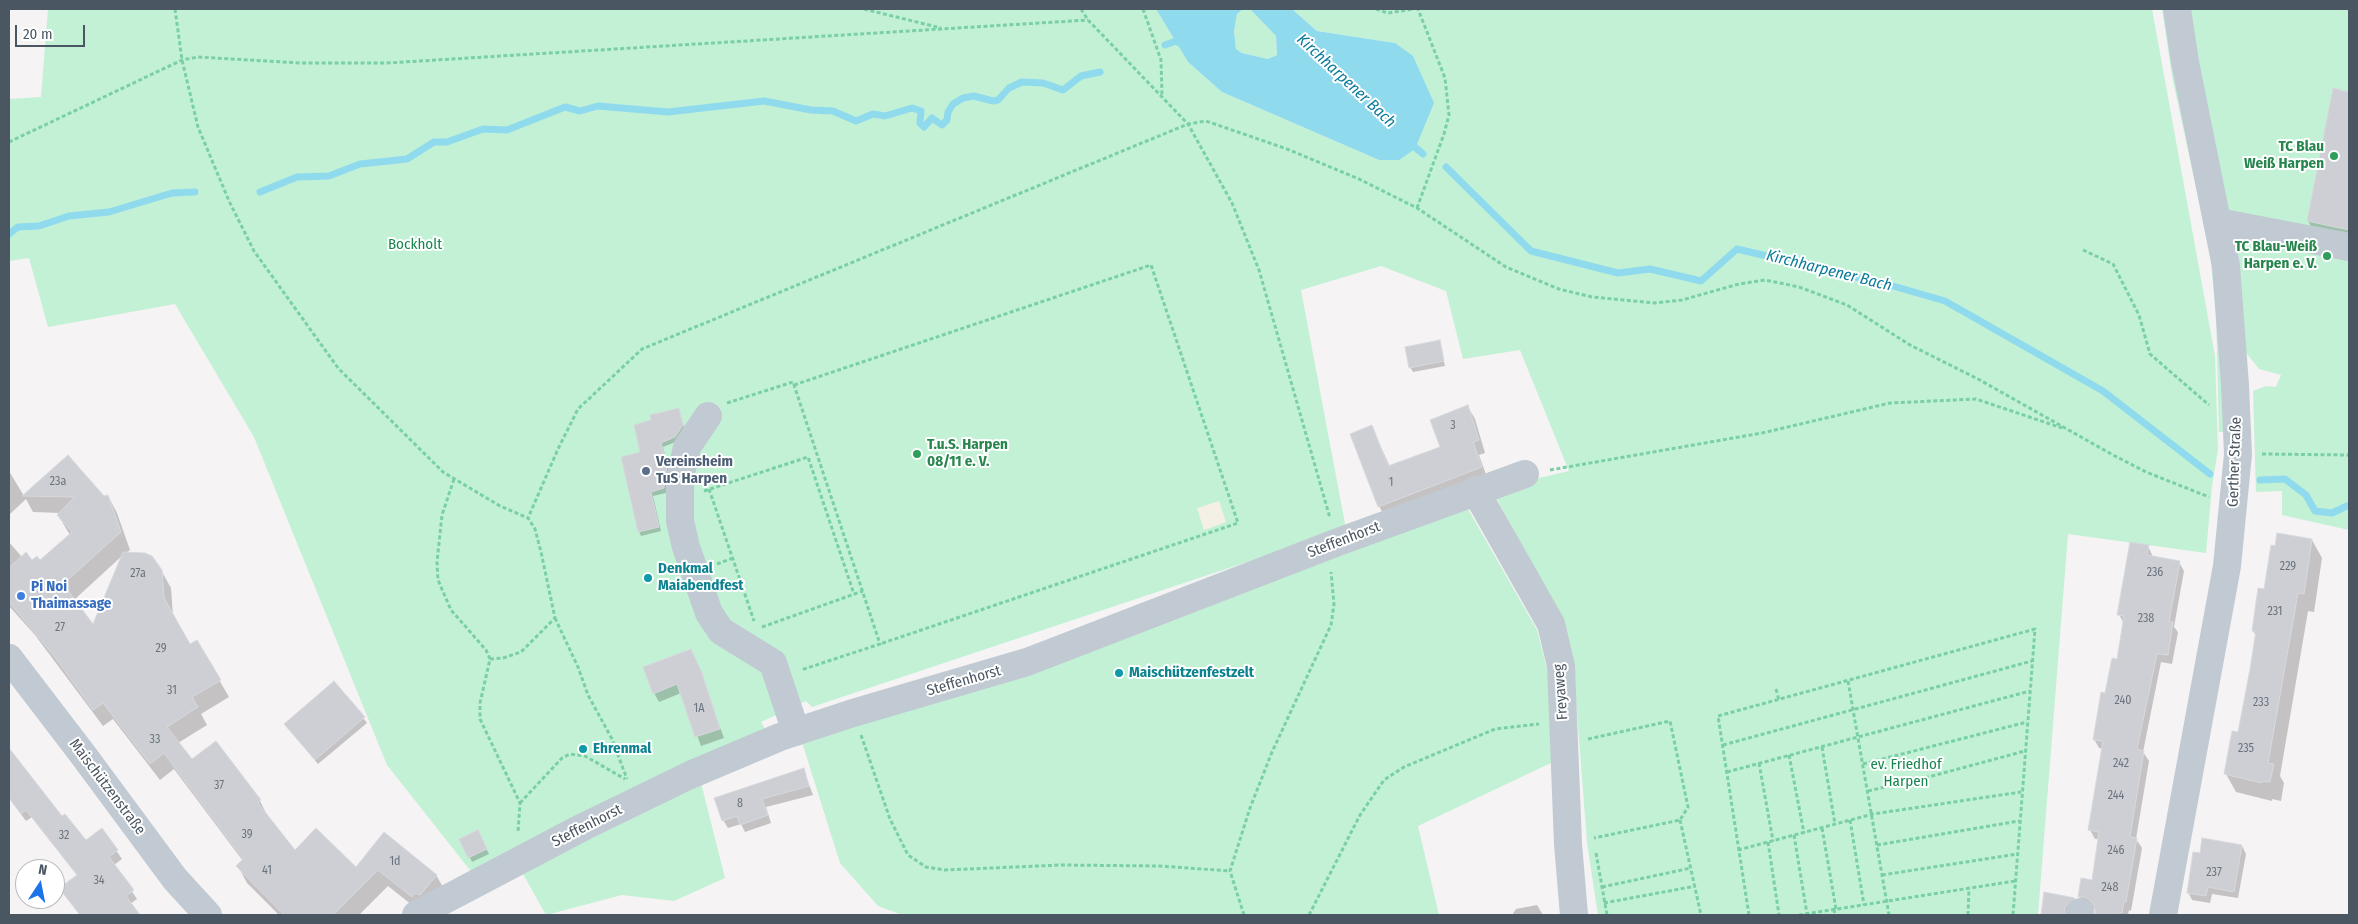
<!DOCTYPE html>
<meta charset="utf-8">
<style>
body{margin:0}
#map{position:relative;width:2358px;height:924px;overflow:hidden;background:#f5f3f3;font-family:"Fira Sans Condensed",sans-serif}
canvas{display:block}
.frame{position:absolute;inset:0;border:10px solid #4a5661;pointer-events:none}
.north{position:absolute;left:15px;top:859px;width:50px;height:50px;box-sizing:border-box;background:#fff;border:1px solid #b7bbc0;border-radius:50%;rotate:11deg;font-size:14px;font-weight:700;line-height:20px;text-align:center;color:#4a5661}
.north::after{content:'';display:block;margin:auto;width:18px;height:22px;background:#1a73e8;clip-path:polygon(50% 0,100% 100%,50% 72%,0 100%)}
.scale{position:absolute;left:15px;top:25px;width:70px;height:22px;box-sizing:border-box;border:2px solid #4a5661;border-top:0;padding-left:6px;font-size:15px;line-height:18px;white-space:nowrap;color:#4a5661;-webkit-text-stroke:4px #fff;paint-order:stroke}
</style>
<div id="map">
<canvas width="2358" height="924"></canvas>
<div class="frame"></div>
<div class="north">N</div>
<div class="scale">20 m</div>
</div>
<script>
const c = document.querySelector('canvas').getContext('2d');
c.lineJoin = 'round';
function fillPath(path, color) { c.fillStyle = color; c.fill(path, 'evenodd'); }
const shape = rows => new Path2D(rows.map(r => 'M' + r).join(''));
function trace(path, color, width, dash) { c.strokeStyle = color; c.lineWidth = width; c.lineCap = dash ? 'butt' : 'round'; c.setLineDash(dash || []); c.stroke(path); }
function drawText(font, color, halo, rows, align = 'center') {
  c.font = font + ' "Fira Sans Condensed",sans-serif'; c.lineWidth = 4; c.setLineDash([]); c.textBaseline = 'middle'; c.strokeStyle = halo; c.fillStyle = color; for (const [text, x, y, turn = 0] of rows) {
    c.save(); c.translate(x, y); c.rotate((+turn || 0) * Math.PI / 180); c.textAlign = isNaN(turn) ? turn : align; if (halo) c.strokeText(text, 0, 0); c.fillText(text, 0, 0); c.restore();
  }
}
fillPath(shape([
 [48,9,1156,9,1188,62,1222,92,1379,160,1395,43,1317,31,1292,9,2152,9,2215,356,2218,449,2212,486,2206,553,2068,534,2038,915,1598,915,1587,843,1576,699,1560,622,1492,489,1569,471,1520,350,1463,359,1446,291,1381,266,1301,290,1346,529,812,707,806,701,761,722,778,752,701,783,725,878,674,901,622,895,546,915,514,858,477,879,387,765,254,437,175,304,48,327,29,258,9,261,9,99,41,97],
 [1243,9,1250,9,1276,36,1277,55,1268,59,1242,53,1236,49,1234,31,1237,14],
 [2162,9,2166,9,2214,259,2225,432,2219,432,2216,314,2210,253,2172,76],
 [2186,9,2349,9,2349,530,2282,515,2282,491,2256,492,2253,391,2266,386,2276,387,2281,375,2259,369,2244,350],
 [1465,504,1537,630,1555,701,1557,760,1418,826,1439,915,902,915,878,906,840,863,801,739]
]), '#c3f1d5');
fillPath(shape([
 [1219,501,1226,522,1204,530,1197,508]
]), '#f5f0e5');
fillPath(shape([
 [1156,9,1243,9,1237,14,1234,31,1236,49,1242,53,1268,59,1277,55,1276,36,1250,9,1292,9,1317,31,1395,43,1413,56,1434,103,1415,149,1399,160,1379,160,1222,92,1188,62]
]), '#90daee');
fillPath(shape([
 [2334,90,2349,93,2349,246,2319,240,2308,221],
 [1439,341,1445,366,1413,372,1410,367],
 [1468,407,1475,419,1485,453,1479,455,1488,480,1386,519,1379,506,1372,427,1390,467,1442,448],
 [678,410,685,430,678,441,663,447,669,470,666,493,653,496,661,531,641,536,639,531,642,453,653,421],
 [9,471,24,496,108,496,117,513,130,550,125,554,144,555,157,563,171,588,173,616,189,645,197,642,229,697,201,714,207,725,178,743,191,761,216,743,260,801,269,819,294,852,356,869,384,833,436,875,446,892,422,913,388,886,359,915,279,915,247,883,238,866,243,861,174,769,160,780,113,719,103,726,35,635,9,606,9,542,22,557,40,562,70,535,58,515,61,513,33,512,26,499,9,515],
 [123,555,93,627,74,600],
 [2312,540,2322,558,2314,612,2308,611,2280,776,2284,783,2281,801,2272,799,2272,801,2236,792,2226,774,2239,733,2256,636,2253,631,2265,590],
 [2148,546,2153,557,2179,562,2184,571,2174,627,2178,632,2172,664,2161,662,2143,752,2149,761,2136,839,2142,848,2131,911,2129,910,2128,915,2096,915,2097,910,2084,905,2079,896,2093,881,2099,839,2095,839,2090,830,2103,749,2099,748,2094,739,2118,660,2124,624,2119,614],
 [691,651,724,738,701,746,681,693,659,702,654,693],
 [334,682,367,723,318,764,288,728],
 [9,749,62,817,86,842,102,830,122,859,114,865,137,899,130,904,138,915,88,915,84,910,79,914,61,889,78,876,32,817,26,821,9,798],
 [803,769,813,795,766,807,771,823,745,832,741,824,728,828,723,820],
 [480,836,489,854,472,862,461,839],
 [2242,846,2246,854,2238,898,2212,894,2210,903,2192,900,2188,892,2201,855],
 [2045,894,2074,899,2079,907,2071,915,2042,915],
 [1537,905,1543,915,1512,915,1516,909]
]), '#0003');
trace(shape([
 [1165,45,1176,41,1182,44],
 [1410,143,1423,154],
 [1446,167,1531,251,1618,273,1650,269,1701,281,1737,249,1886,284,1945,301,2103,391,2210,474],
 [260,192,297,177,329,176,360,164,407,159,434,142,447,142,483,129,507,130,565,107,580,111,598,106,668,112,764,101,811,110,833,111,856,121,873,114,885,116,912,108,921,111,920,123,924,127,932,118,942,125,947,120,948,112,953,104,963,98,974,96,993,101,998,100,1009,88,1022,82,1043,83,1063,90,1081,76,1100,72],
 [9,234,18,227,39,226,69,216,109,212,172,193,195,192],
 [2260,480,2285,479,2306,495,2315,511,2332,513,2349,505]
]), '#90daee', 7);
const building = shape([
 [2333,88,2349,92,2349,230,2307,221,2333,88],
 [1440,340,1444,361,1409,368,1405,347,1440,340],
 [1468,405,1479,440,1473,442,1482,467,1378,507,1350,434,1372,425,1388,466,1440,447,1430,420,1468,405],
 [679,408,683,425,675,437,661,443,667,465,664,488,651,492,659,527,638,532,621,457,640,452,634,425,651,420,650,415,679,408],
 [68,455,104,496,108,495,121,532,63,584,93,624,123,552,145,553,152,556,162,570,164,598,190,644,197,640,221,680,192,697,198,707,167,727,192,759,216,741,261,800,258,803,295,850,316,828,356,867,384,832,437,875,420,895,415,893,412,897,378,870,333,915,284,915,236,866,243,859,164,753,150,764,103,703,93,710,54,656,9,602,9,568,26,552,32,560,37,556,40,560,72,532,57,515,75,497,22,496,68,455],
 [2277,533,2312,539,2304,594,2298,593,2268,763,2274,764,2270,782,2262,781,2262,783,2224,774,2232,731,2238,732,2250,669,2256,631,2252,631,2258,588,2264,589,2271,545,2275,546,2277,533],
 [2130,542,2149,545,2147,555,2180,561,2169,622,2173,622,2168,655,2157,654,2137,749,2144,751,2130,837,2137,838,2126,902,2124,902,2122,913,2118,912,2118,915,2095,915,2095,908,2091,901,2085,897,2078,897,2081,878,2092,880,2099,832,2088,830,2103,741,2093,740,2101,692,2105,693,2112,658,2117,659,2124,616,2117,615,2130,542],
 [691,649,702,673,720,729,695,737,677,684,653,694,643,667,691,649],
 [334,681,365,717,315,760,284,724,334,681],
 [9,748,62,816,65,814,86,840,102,828,118,850,109,857,134,890,126,896,140,915,80,915,59,888,77,875,26,810,21,814,9,798,9,748],
 [804,768,809,786,762,799,768,815,740,825,737,816,722,821,714,798,804,768],
 [478,830,487,849,468,858,459,839,478,830],
 [2202,838,2242,845,2234,892,2208,887,2206,896,2187,893,2193,852,2200,853,2202,838],
 [2044,892,2075,898,2065,907,2064,915,2041,915,2044,892]
]);
fillPath(building, '#cdcfd5');
trace(building, '#d7d9de', 1);
trace(shape([
 [175,9,182,60,198,127,229,201,254,251,338,368,443,472,500,506,528,518],
 [864,9,941,28],
 [1081,9,1088,20,1188,124,1232,203,1259,270,1330,518],
 [1143,9,1161,60,1162,95],
 [1376,9,1388,13,1414,9],
 [9,142,182,60,198,57,301,63,387,63,1088,20],
 [1417,208,1444,134,1449,115,1445,78,1418,9],
 [2083,250,2113,264,2139,315,2150,354,2209,405],
 [794,385,1151,265,1238,523,880,644],
 [727,403,793,382,880,644,801,670],
 [2262,454,2349,455],
 [1550,470,1762,433,1890,403,1976,399,2062,428],
 [454,479,442,515,437,562,438,580,451,610,486,650,490,659,480,703,480,719,520,803,518,832],
 [709,489,754,621],
 [704,491,808,457,854,594],
 [717,564,733,558],
 [555,618,578,667,588,695,612,739,627,779],
 [762,627,863,591],
 [490,659,503,658,521,652,555,618,541,552,535,529,528,518,558,449,578,409,642,349,1188,124,1206,121,1287,149,1359,179,1417,208,1506,267,1559,289,1592,297,1655,303,1682,300,1739,284,1765,280,1799,287,1847,305,1910,345,1978,379,2113,455,2146,472,2209,497],
 [1848,681,1889,915],
 [1776,689,1779,700],
 [861,735,890,819,908,855,926,867,945,870,1061,865,1160,866,1230,871],
 [1588,739,1670,721,1688,807,1680,820,1594,838],
 [1723,745,2032,661],
 [1822,747,1835,824],
 [1789,755,1804,833],
 [1759,763,1773,841],
 [1863,764,2027,722],
 [1727,772,2030,691],
 [1868,791,1932,776,2025,751],
 [520,803,562,758,570,754,585,756,625,779],
 [1680,820,1701,915],
 [1850,820,1864,905],
 [1822,828,1836,909],
 [1794,835,1807,914],
 [1768,842,1779,915],
 [1877,845,2019,821],
 [1738,850,1873,814,2021,792],
 [1596,853,1607,915],
 [1882,875,2017,854],
 [1602,887,1691,868],
 [1604,903,1696,886],
 [1834,909,1835,915],
 [1244,915,1230,871,1250,808,1272,752,1331,625,1334,604,1331,572],
 [1309,915,1360,815,1384,780,1404,767,1495,729,1539,724],
 [1749,915,1718,716,2035,629,2013,915],
 [1799,915,2015,881],
 [1968,915,1969,889]
]), '#7ad0a6', 3, [4, 2.5]);
trace(shape([
 [2218,222,2349,247],
 [708,416,687,447,680,478,680,521,686,547,709,613,721,631,773,663,796,732],
 [1475,490,1551,624,1561,666,1568,844,1574,915],
 [9,658,84,756,175,879,208,915],
 [416,915,583,827,690,775,780,737,853,713,1027,662,1338,542,1525,474],
 [2079,915,2080,912],
 [2163,915,2227,566,2238,454,2235,385,2226,266,2185,62,2177,9]
]), '#c1cad2', 28);
for (const [x, y, r, color] of [
 [2334,156,5,"#2e9e5b"],
 [2327,256,5,"#2e9e5b"],
 [917,454,5,"#2e9e5b"],
 [646,471,5,"#5c6f8a"],
 [648,578,5,"#0f9aa8"],
 [21,596,5,"#3f7fe0"],
 [1119,673,5,"#0f9aa8"],
 [583,749,5,"#0f9aa8"]
]) { const dot = new Path2D(); dot.arc(x, y, r, 0, 2 * Math.PI); c.fillStyle = color; c.fill(dot); trace(dot, '#fff', 2); }
drawText('12px', '#6b747e', null, [
 ["3",1453,426],
 ["23a",58,482],
 ["1",1391,483],
 ["229",2288,567],
 ["236",2155,573],
 ["27a",138,574],
 ["231",2275,612],
 ["238",2146,619],
 ["27",60,628],
 ["29",161,649],
 ["31",172,691],
 ["240",2123,701],
 ["233",2261,703],
 ["1A",699,709],
 ["33",155,740],
 ["235",2246,749],
 ["242",2121,764],
 ["37",219,786],
 ["244",2116,796],
 ["8",740,804],
 ["39",247,835],
 ["32",64,836],
 ["246",2116,851],
 ["1d",395,862],
 ["41",267,871],
 ["237",2214,873],
 ["34",99,881],
 ["248",2110,888]
]);
drawText('bold 15px', '#27864d', '#fff', [
 ["TC Blau",2324,147],
 ["Weiß Harpen",2324,164],
 ["TC Blau-Weiß",2317,247],
 ["Harpen e. V.",2317,264],
 ["T.u.S. Harpen",927,445,"left"],
 ["08/11 e. V.",927,462,"left"]
], 'right');
drawText('15px', '#17864f', '#fff', [
 ["Bockholt",415,245],
 ["ev. Friedhof",1906,765],
 ["Harpen",1906,782]
]);
drawText('bold 15px', '#4e5e75', '#fff', [
 ["Vereinsheim",656,462],
 ["TuS Harpen",656,479]
], 'left');
drawText('15px', '#4a5661', '#fff', [
 ["Gerther Straße",2235,462,-88],
 ["Steffenhorst",1344,540,-21],
 ["Steffenhorst",964,681,-16],
 ["Freyaweg",1561,692,-94],
 ["Maischützenstraße",107,787,53],
 ["Steffenhorst",587,826,-27]
]);
drawText('bold 15px', '#0d838f', '#fff', [
 ["Denkmal",658,569],
 ["Maiabendfest",658,586],
 ["Maischützenfestzelt",1129,673],
 ["Ehrenmal",593,749]
], 'left');
drawText('bold 15px', '#366cbe', '#fff', [
 ["Pi Noi",31,587],
 ["Thaimassage",31,604]
], 'left');
drawText('italic 16px', '#0c7c9b', '#fff', [
 ["Kirchharpener Bach",1346,81,43],
 ["Kirchharpener Bach",1829,271,14]
]);
</script>
